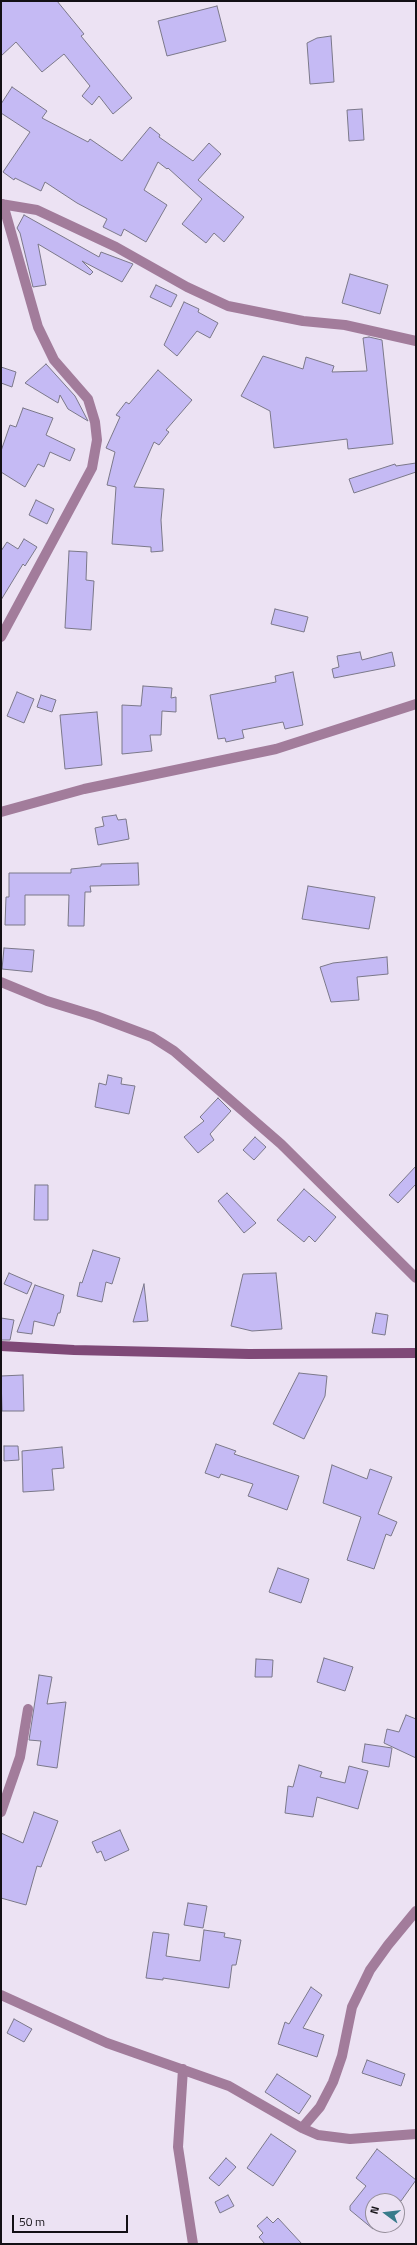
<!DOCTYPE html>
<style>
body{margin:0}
#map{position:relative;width:417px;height:2245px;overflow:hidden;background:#ece2f3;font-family:"Titillium Web",sans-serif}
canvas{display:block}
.frame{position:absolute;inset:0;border:2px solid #131015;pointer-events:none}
.north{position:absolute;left:365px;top:2193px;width:40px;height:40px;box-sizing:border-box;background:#ece2f3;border:1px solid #958e9a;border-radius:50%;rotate:285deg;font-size:11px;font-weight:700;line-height:16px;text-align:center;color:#131015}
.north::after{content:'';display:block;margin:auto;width:14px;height:18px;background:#387b8b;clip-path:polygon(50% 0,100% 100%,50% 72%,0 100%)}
.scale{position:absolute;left:12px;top:2215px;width:116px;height:18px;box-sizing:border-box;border:2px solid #131015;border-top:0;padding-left:5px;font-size:12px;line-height:14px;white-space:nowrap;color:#131015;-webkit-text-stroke:3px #ece2f3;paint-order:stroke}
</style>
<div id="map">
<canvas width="417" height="2245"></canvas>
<div class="frame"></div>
<div class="north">N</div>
<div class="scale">50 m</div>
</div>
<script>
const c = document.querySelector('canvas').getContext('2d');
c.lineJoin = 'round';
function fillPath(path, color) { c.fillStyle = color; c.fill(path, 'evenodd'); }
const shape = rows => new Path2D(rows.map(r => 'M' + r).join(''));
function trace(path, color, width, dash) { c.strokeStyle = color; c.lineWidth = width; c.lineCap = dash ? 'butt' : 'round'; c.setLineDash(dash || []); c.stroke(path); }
const building = shape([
 [1,1,57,1,84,34,81,36,132,98,113,114,99,96,92,105,82,96,90,86,64,54,42,72,16,42,1,56,1,1],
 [217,6,226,41,167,56,158,21,217,6],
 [331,36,334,82,310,84,307,43,317,38,331,36],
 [12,87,47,111,42,118,88,142,90,139,122,161,150,127,160,135,159,137,193,161,209,143,221,154,198,180,244,217,224,242,214,233,206,243,182,224,202,199,168,168,167,169,158,162,144,190,167,205,146,242,124,229,121,236,103,227,107,219,77,203,45,182,41,191,15,178,14,180,3,172,30,132,1,113,1,104,12,87],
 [362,109,364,140,349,141,347,110,362,109],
 [24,215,99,257,101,252,133,264,122,282,82,261,93,272,90,275,38,244,46,285,33,287,20,233,17,228,24,215],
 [350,274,388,285,380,314,342,303,350,274],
 [156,285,177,295,171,307,150,297,156,285],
 [184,302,199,309,198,312,218,323,210,338,197,331,177,356,164,345,184,302],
 [369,337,382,340,393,444,348,449,347,439,274,448,270,411,241,396,263,356,303,369,306,357,334,366,332,372,367,371,363,338,369,337],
 [46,364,75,396,88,421,68,409,60,395,58,403,25,383,46,364],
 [1,367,16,372,12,387,1,383,1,367],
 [158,370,192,400,166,430,169,432,159,445,154,442,134,487,164,489,161,520,163,551,151,552,151,547,112,544,116,487,107,485,115,452,106,448,120,417,116,415,126,402,129,404,158,370],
 [23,408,53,418,46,435,75,449,70,461,50,452,44,467,38,464,25,487,1,472,1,451,10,425,16,427,23,408],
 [416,463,416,472,354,493,349,479,395,464,396,466,416,463],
 [36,500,54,509,47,524,29,515,36,500],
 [24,539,37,547,25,566,23,564,1,600,1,551,7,542,18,549,24,539],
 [69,551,87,552,86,580,94,581,91,630,65,628,69,551],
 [275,609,308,617,304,632,271,624,275,609],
 [360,652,362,660,392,652,395,666,334,678,332,669,339,667,337,656,360,652],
 [293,672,303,725,285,729,283,722,242,730,244,738,226,742,225,738,218,739,210,695,276,682,275,676,293,672],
 [143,686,172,688,171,698,176,697,176,712,162,711,161,735,150,735,152,751,122,754,122,705,141,706,143,686],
 [17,692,34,699,24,723,7,716,17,692],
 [41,695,56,700,52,712,37,707,41,695],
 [97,712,102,765,65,769,60,715,97,712],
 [116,815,118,820,126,819,129,839,98,845,95,828,104,826,102,817,116,815],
 [138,863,139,885,90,886,91,892,85,892,84,926,68,926,69,895,25,895,25,925,5,925,6,897,9,897,9,873,71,873,71,869,101,866,101,864,138,863],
 [308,886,375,897,369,929,302,919,308,886],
 [4,948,34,950,32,972,2,969,4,948],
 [387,957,388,974,357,977,359,1000,331,1002,320,967,333,963,387,957],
 [108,1075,122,1078,121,1084,135,1086,129,1114,95,1107,99,1083,106,1085,108,1075],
 [218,1098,231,1111,210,1134,214,1140,198,1153,184,1137,204,1121,200,1117,218,1098],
 [255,1137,266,1147,254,1160,243,1150,255,1137],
 [416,1166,416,1184,398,1203,389,1195,416,1166],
 [35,1185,48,1185,48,1220,34,1220,35,1185],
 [304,1189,336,1217,315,1242,309,1236,304,1242,277,1220,304,1189],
 [227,1193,256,1223,244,1233,218,1201,227,1193],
 [93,1250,120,1258,112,1284,106,1282,102,1302,77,1296,80,1282,82,1283,93,1250],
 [9,1273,32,1283,27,1294,4,1284,9,1273],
 [276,1273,282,1329,252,1331,231,1326,243,1274,276,1273],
 [144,1284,148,1321,133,1322,144,1284],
 [35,1285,64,1295,60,1313,58,1313,54,1326,34,1321,32,1334,17,1332,35,1285],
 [376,1313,388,1315,385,1335,372,1333,376,1313],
 [1,1318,14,1320,10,1340,1,1340,1,1318],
 [299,1373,327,1376,325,1396,304,1439,273,1424,299,1373],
 [23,1375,24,1411,2,1411,1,1376,23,1375],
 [216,1444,236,1451,234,1454,299,1476,287,1510,248,1496,253,1484,221,1474,219,1478,205,1473,216,1444],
 [4,1446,18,1446,19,1460,4,1461,4,1446],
 [62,1447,64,1468,52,1469,54,1490,23,1492,22,1451,62,1447],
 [332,1465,367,1479,370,1469,392,1477,378,1514,397,1522,391,1536,386,1534,374,1569,347,1560,361,1517,323,1503,332,1465],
 [278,1568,309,1579,301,1603,269,1592,278,1568],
 [324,1658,353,1667,345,1691,317,1682,324,1658],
 [256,1659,273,1660,272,1677,255,1677,256,1659],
 [39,1675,52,1677,47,1704,66,1702,57,1768,37,1765,41,1741,29,1740,39,1675],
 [406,1715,416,1719,416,1758,384,1743,387,1729,399,1732,406,1715],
 [365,1744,392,1748,389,1767,362,1762,365,1744],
 [299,1765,322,1772,320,1777,345,1783,349,1766,368,1771,358,1809,317,1797,313,1817,285,1813,288,1786,293,1787,299,1765],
 [34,1812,58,1821,41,1867,37,1866,26,1905,1,1898,1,1833,23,1843,34,1812],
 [120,1830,129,1850,105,1861,101,1851,97,1853,92,1842,120,1830],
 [188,1903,207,1906,203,1928,184,1925,188,1903],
 [204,1930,225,1933,224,1937,241,1940,236,1965,232,1965,229,1988,163,1978,163,1980,146,1978,153,1932,169,1934,166,1956,200,1961,204,1930],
 [311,1987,322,1995,303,2028,324,2035,317,2057,278,2044,285,2022,289,2024,311,1987],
 [14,2019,32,2029,24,2042,7,2033,14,2019],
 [367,2060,405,2074,401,2086,362,2073,367,2060],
 [277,2074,311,2096,299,2114,265,2092,277,2074],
 [271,2134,296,2151,273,2186,247,2168,271,2134],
 [377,2149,416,2180,401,2201,373,2201,373,2229,350,2210,350,2206,366,2186,356,2178,377,2149],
 [226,2158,236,2167,219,2186,209,2178,226,2158],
 [228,2195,234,2206,220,2213,215,2202,228,2195],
 [267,2217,273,2223,278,2218,302,2244,265,2244,259,2237,263,2233,257,2226,267,2217]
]);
fillPath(building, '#c5baf4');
trace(building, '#7b7889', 1);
trace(shape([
 [1,204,37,210,116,247,187,287,228,306,303,321,345,325,416,341],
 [1,637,92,468,97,440,95,422,88,399,54,360,38,327,3,204],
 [1,812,84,789,276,749,416,704],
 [1,982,47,1001,96,1016,152,1037,174,1051,281,1144,416,1278],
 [1,1812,20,1757,28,1709],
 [1,1995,107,2043,229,2086,302,2128,318,2135,350,2139,416,2134],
 [183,2069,178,2147,193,2244],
 [302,2128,320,2107,333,2082,342,2056,352,2007,370,1970,388,1945,416,1911]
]), '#a27c9b', 10);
trace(shape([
 [1,1346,74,1350,249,1354,416,1353]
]), '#7f4977', 10);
</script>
